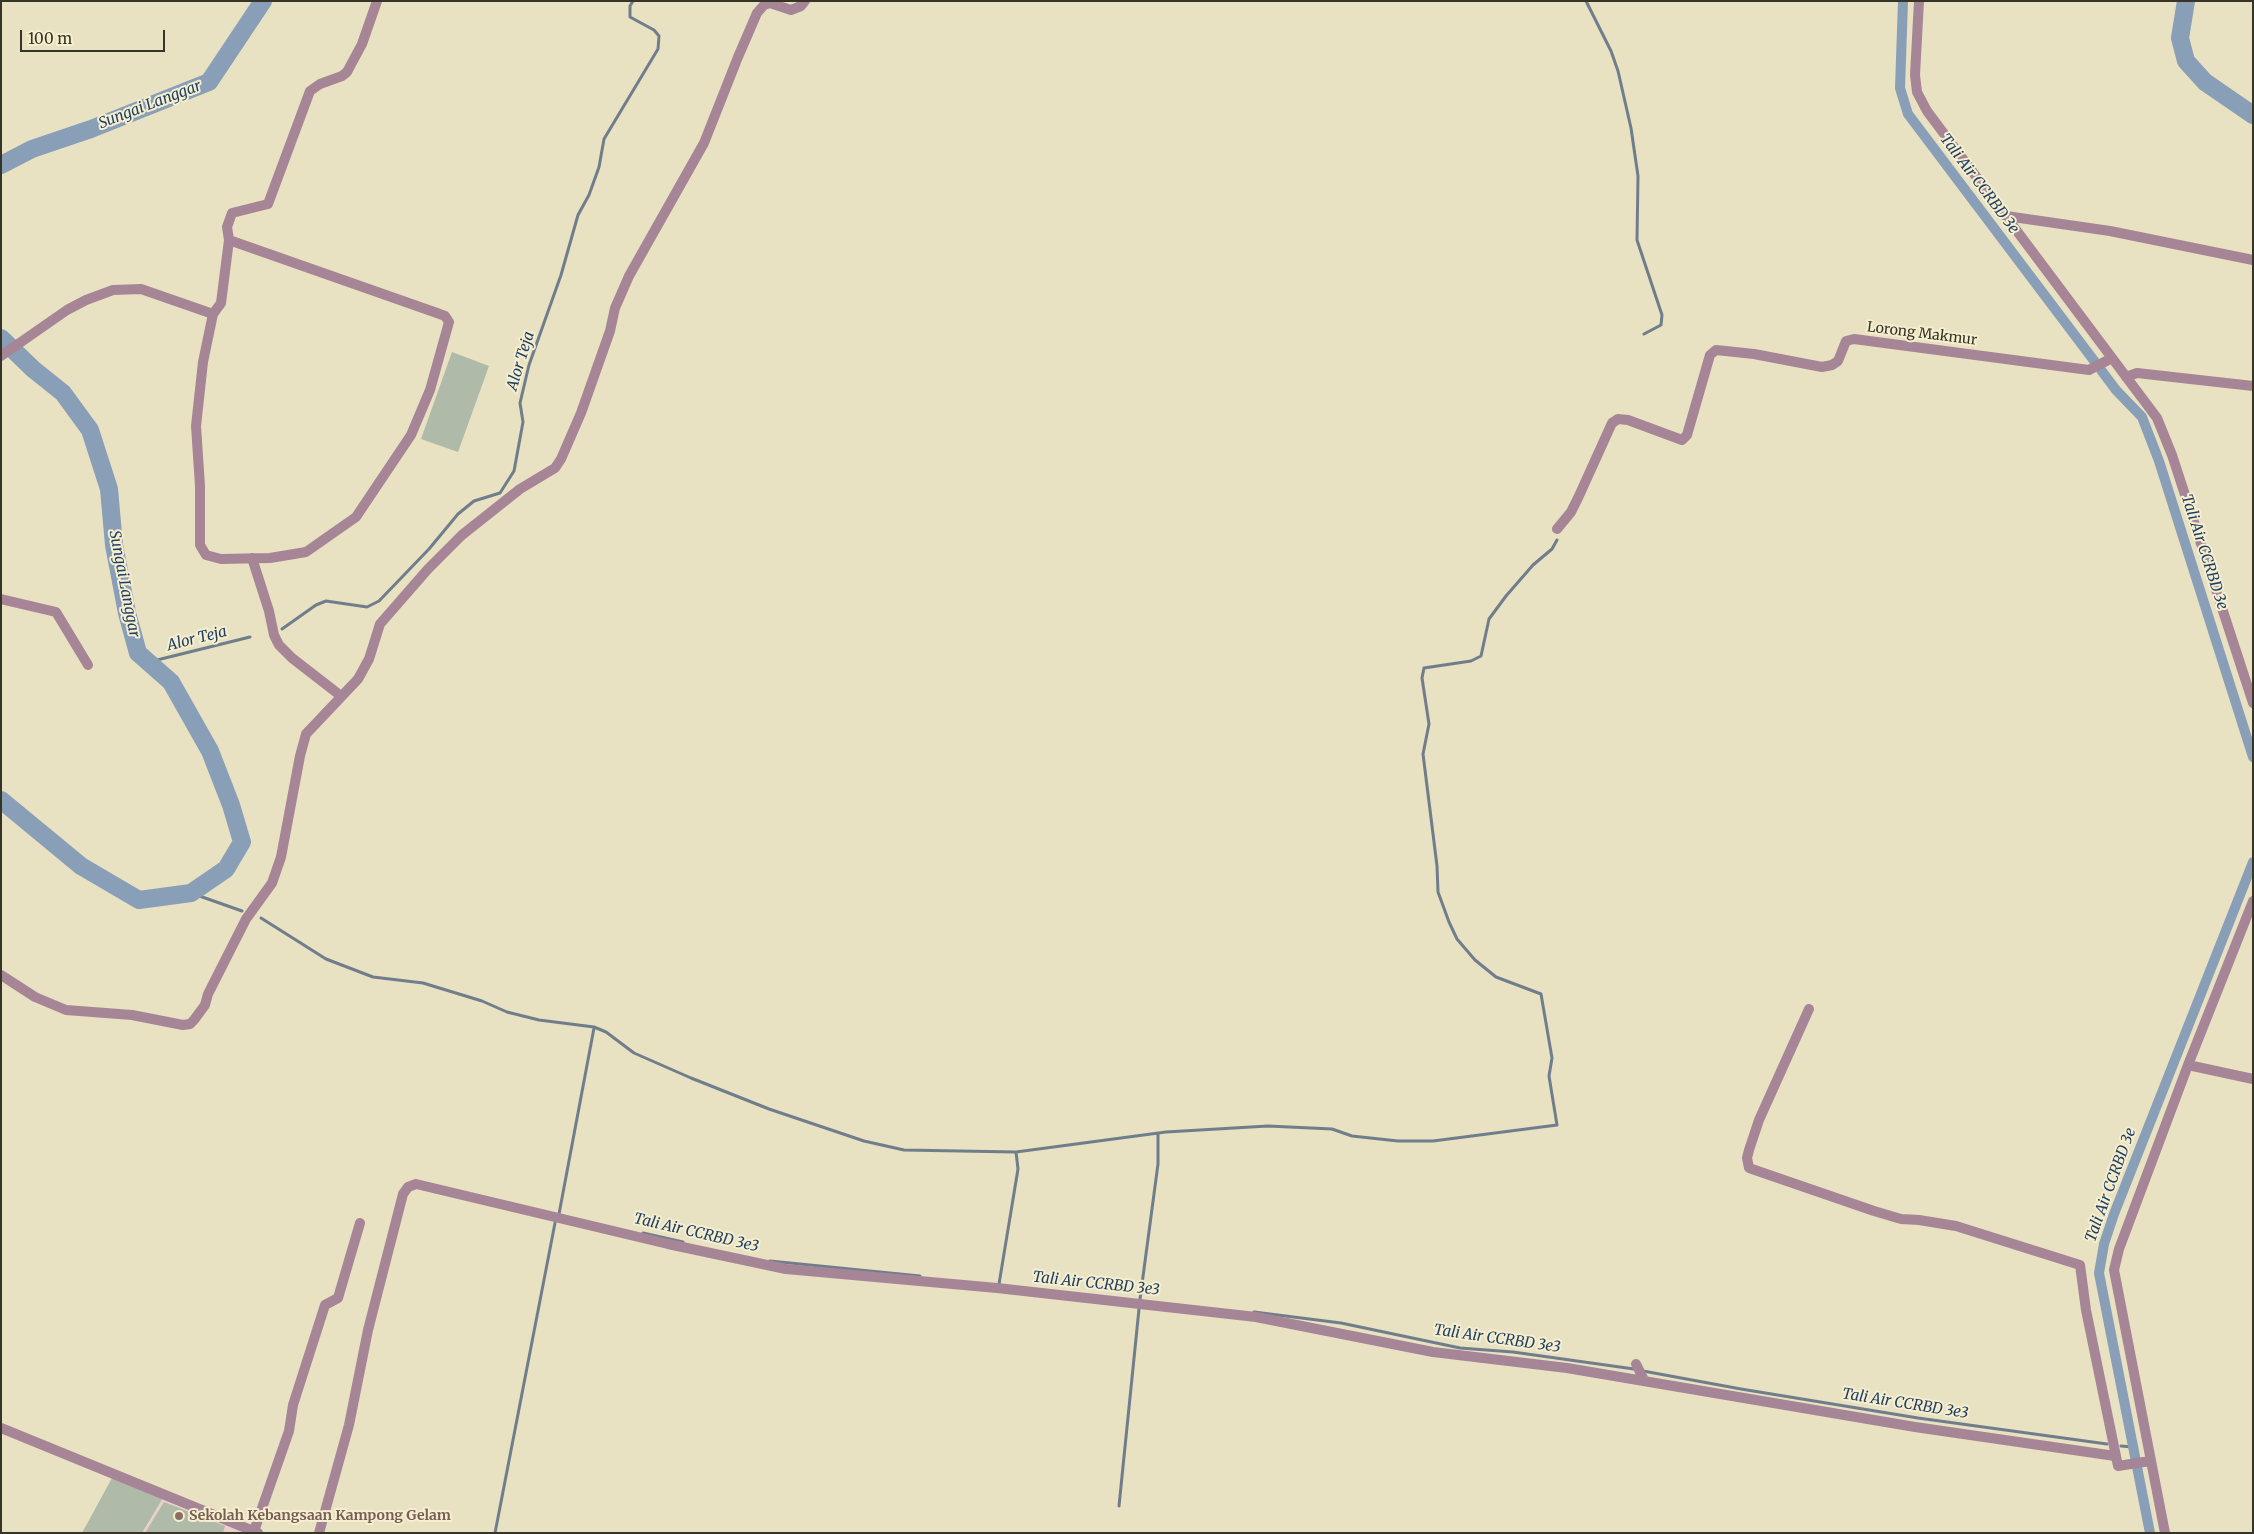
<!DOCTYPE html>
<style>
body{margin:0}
#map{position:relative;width:2254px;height:1534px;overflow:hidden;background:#e8e1c2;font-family:Merriweather,serif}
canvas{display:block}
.frame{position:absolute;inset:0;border:2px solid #363327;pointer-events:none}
.scale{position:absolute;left:20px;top:30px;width:145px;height:22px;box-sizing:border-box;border:2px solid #363327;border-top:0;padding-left:6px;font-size:15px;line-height:18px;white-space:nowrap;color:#363327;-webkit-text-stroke:4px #f5eecf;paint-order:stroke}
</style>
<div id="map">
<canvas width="2254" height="1534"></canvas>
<div class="frame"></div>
<div class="scale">100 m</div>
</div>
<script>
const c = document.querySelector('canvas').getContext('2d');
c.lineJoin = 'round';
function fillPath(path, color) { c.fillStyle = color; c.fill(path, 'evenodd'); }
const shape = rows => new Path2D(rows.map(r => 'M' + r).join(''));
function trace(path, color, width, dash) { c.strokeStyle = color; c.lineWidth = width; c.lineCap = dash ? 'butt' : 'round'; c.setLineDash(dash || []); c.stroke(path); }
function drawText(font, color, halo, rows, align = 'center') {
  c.font = font + ' Merriweather,serif'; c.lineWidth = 4; c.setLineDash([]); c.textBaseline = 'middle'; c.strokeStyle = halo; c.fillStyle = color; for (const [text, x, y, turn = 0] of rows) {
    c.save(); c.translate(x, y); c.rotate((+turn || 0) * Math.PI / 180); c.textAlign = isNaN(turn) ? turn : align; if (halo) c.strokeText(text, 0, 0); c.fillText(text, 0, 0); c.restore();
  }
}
fillPath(shape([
 [163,1498,247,1533,142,1533]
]), '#eacfcd');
fillPath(shape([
 [452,352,489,366,458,452,421,439],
 [112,1478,163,1498,142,1533,82,1533],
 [164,1502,225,1526,223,1533,145,1533]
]), '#afbaa8');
trace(shape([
 [1586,1,1611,51,1618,71,1631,128,1638,176,1637,240,1662,315,1661,325,1644,334],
 [282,629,316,605,326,601,367,607,379,601,429,549,458,514,474,501,500,493,514,471,523,422,520,403,529,365,561,275,578,215,589,195,599,167,604,139,658,49,659,36,654,30,630,17,630,6,633,1],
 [149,662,250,637],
 [191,893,242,911],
 [261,918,326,959,373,977,423,983,482,1001,507,1012,539,1020,594,1027,606,1032,634,1053,691,1078,769,1109,864,1141,904,1150,1016,1152,1166,1132,1268,1126,1332,1129,1352,1136,1398,1141,1433,1141,1557,1125,1549,1076,1552,1058,1541,994,1496,977,1475,960,1457,939,1449,922,1438,892,1437,866,1423,754,1429,724,1422,678,1424,668,1471,661,1481,656,1489,619,1506,596,1533,565,1552,549,1557,540],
 [559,1214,594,1028],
 [643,1233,683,1242],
 [770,1261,920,1276],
 [999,1284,1018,1169,1016,1152],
 [1140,1299,1158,1164,1158,1134],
 [1254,1312,1341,1323,1460,1348,1513,1352,1634,1369],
 [1643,1371,1741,1389,1918,1418,2107,1444],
 [2121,1446,2132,1447],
 [1119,1506,1139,1309],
 [495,1533,555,1223]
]), '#707e8c', 3);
trace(shape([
 [1903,1,1900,88,1908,114,2095,362],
 [2101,370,2116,390,2142,417,2159,461,2253,757],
 [2150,1533,2099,1273,2104,1244,2114,1214,2253,862]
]), '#899eb7', 10);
trace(shape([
 [2186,1,2180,38,2186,61,2205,82,2253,115],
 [1,165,32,149,91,129,209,82,263,1],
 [1,338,33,369,63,393,90,430,109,489,114,545,127,613,138,653,171,682,210,751,231,805,242,842,226,869,191,893,139,900,81,866,1,800]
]), '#899eb7', 18);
trace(shape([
 [1919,1,1915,75,1917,92,1927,111,2157,418,2172,455,2253,703],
 [2006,216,2110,231,2253,260],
 [213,314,203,362,196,426,200,486,200,545,206,555,221,559,270,558,306,552,356,517,411,435,430,390,449,322,445,316,437,313,229,240],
 [1,356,67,310,86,300,113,290,141,289,213,314,221,303,229,240,227,227,232,213,268,204,310,91,320,84,342,76,347,72,362,44,377,1],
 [2126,377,2137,373,2253,386],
 [1557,529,1571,512,1578,498,1612,423,1618,419,1628,420,1682,440,1687,435,1710,355,1716,350,1754,354,1822,367,1832,365,1838,361,1846,341,1854,339,2089,370,2112,358],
 [252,558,269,611,274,635,279,645,292,658,341,696],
 [1,599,56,612,88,665],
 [1,975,35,997,66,1010,132,1015,183,1025,190,1024,194,1020,205,1005,208,994,246,919,272,883,281,857,300,756,306,734,358,679,369,659,380,624,428,569,462,535,520,489,555,468,561,459,581,413,610,331,615,308,629,276,704,143,738,57,757,13,764,5,770,3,791,10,801,6,805,1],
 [1809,1009,1759,1120,1749,1150,1747,1158,1749,1168,1874,1211,1901,1219,1919,1220,1956,1226,2080,1265,2086,1310,2118,1466,2150,1461],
 [2188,1065,2253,1079],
 [1636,1364,1644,1380],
 [1,1428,258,1533],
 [254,1531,289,1431,293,1405,325,1305,338,1298,360,1223],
 [319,1533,349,1425,368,1330,403,1194,408,1187,416,1184,668,1244,786,1269,997,1288,1256,1317,1433,1352,1567,1368,1915,1427,2115,1456],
 [2165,1533,2114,1270,2119,1249,2188,1065,2253,901]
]), '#a68597', 10);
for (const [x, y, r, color] of [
 [179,1516,5,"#8d6e63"]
]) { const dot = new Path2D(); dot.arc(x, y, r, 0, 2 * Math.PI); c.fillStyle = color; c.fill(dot); trace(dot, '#f5eecf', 2); }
drawText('14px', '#363327', '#f5eecf', [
 ["Lorong Makmur",1922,334,7]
]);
drawText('bold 14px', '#785e54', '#f5eecf', [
 ["Sekolah Kebangsaan Kampong Gelam",189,1516]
], 'left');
drawText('italic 15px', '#203f63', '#f5eecf', [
 ["Sungai Langgar",150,105,-21],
 ["Tali Air CCRBD 3e",1979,184,53],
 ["Alor Teja",521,361,-73],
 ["Tali Air CCRBD 3e",2204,552,72],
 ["Sungai Langgar",124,584,79],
 ["Alor Teja",197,639,-14],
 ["Tali Air CCRBD 3e",2111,1185,-70],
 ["Tali Air CCRBD 3e3",696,1233,13],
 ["Tali Air CCRBD 3e3",1096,1284,6],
 ["Tali Air CCRBD 3e3",1497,1339,8],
 ["Tali Air CCRBD 3e3",1905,1404,9]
]);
</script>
